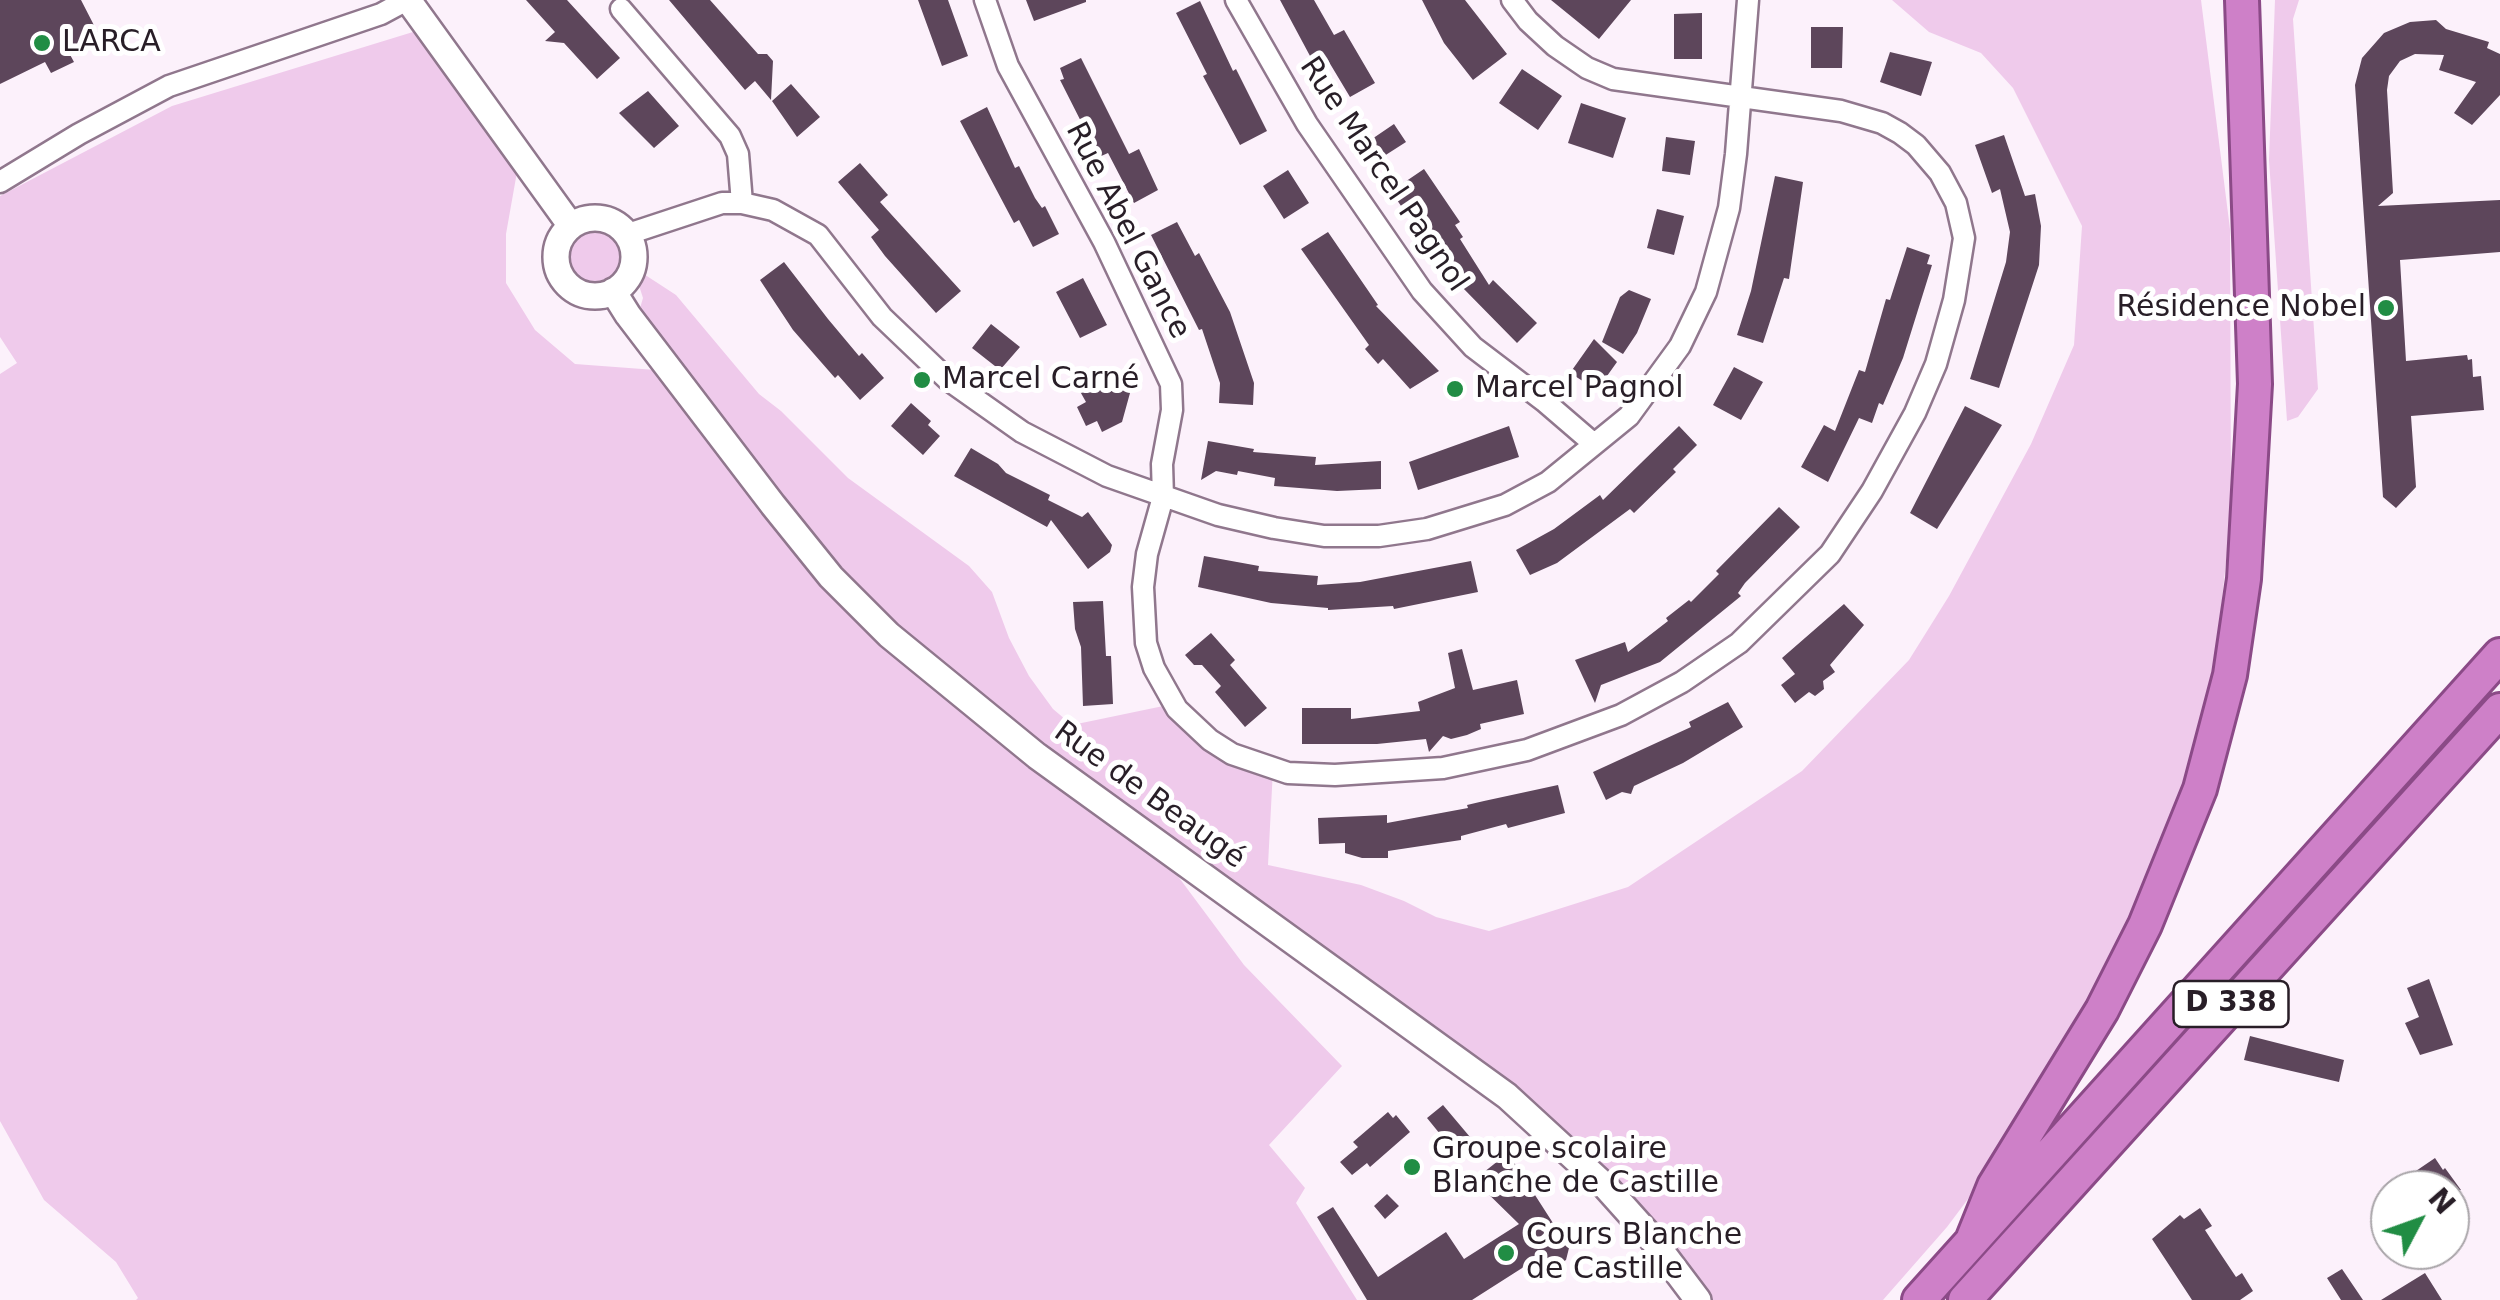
<!DOCTYPE html>
<meta charset="utf-8">
<style>
body{margin:0}
#map{position:relative;width:2500px;height:1300px;overflow:hidden;background:#fcf1fb;font-family:"DejaVu Sans",sans-serif}
canvas{display:block}
.north{position:absolute;left:2370px;top:1170px;width:100px;height:100px;box-sizing:border-box;background:#fff;border:2px solid #a9a5a9;border-radius:50%;rotate:49deg;font-size:28px;font-weight:700;line-height:40px;text-align:center;color:#281e27}
.north::after{content:'';display:block;margin:auto;width:35px;height:45px;background:#218d44;clip-path:polygon(50% 0,100% 100%,50% 72%,0 100%)}
</style>
<div id="map">
<canvas width="2500" height="1300"></canvas>
<div class="north">N</div>
</div>
<script>
const c = document.querySelector('canvas').getContext('2d');
c.lineJoin = 'round';
function fillPath(path, color) { c.fillStyle = color; c.fill(path, 'evenodd'); }
const shape = rows => new Path2D(rows.map(r => 'M' + r).join(''));
function trace(path, color, width, dash) { c.strokeStyle = color; c.lineWidth = width; c.lineCap = dash ? 'butt' : 'round'; c.setLineDash(dash || []); c.stroke(path); }
function drawText(font, color, halo, rows, align = 'center') {
  c.font = font + ' "DejaVu Sans",sans-serif'; c.lineWidth = 10; c.setLineDash([]); c.textBaseline = 'middle'; c.strokeStyle = halo; c.fillStyle = color; for (const [text, x, y, turn = 0] of rows) {
    c.save(); c.translate(x, y); c.rotate((+turn || 0) * Math.PI / 180); c.textAlign = isNaN(turn) ? turn : align; if (halo) c.strokeText(text, 0, 0); c.fillText(text, 0, 0); c.restore();
  }
}
fillPath(shape([
 [1892,0,2201,0,2230,229,2231,515,2214,674,2178,801,2152,870,2053,1069,2004,1151,1947,1227,1883,1300,1698,1300,1552,1137,1151,840,1244,965,1342,1066,1269,1145,1305,1188,1296,1203,1357,1300,136,1300,138,1298,116,1262,44,1200,0,1121,0,374,17,363,0,337,0,196,172,106,426,28,520,155,506,234,506,283,535,330,575,364,669,371,635,325,643,298,633,267,676,295,759,394,781,411,848,478,969,566,992,592,1009,638,1029,676,1053,709,1072,725,1173,704,1273,769,1268,865,1361,885,1404,901,1436,917,1489,931,1628,887,1802,771,1909,660,1949,596,2031,444,2074,345,2082,226,2013,88,1981,53,1929,32],
 [2275,0,2299,0,2293,19,2318,389,2298,417,2287,421,2269,160],
 '566 257a30 30 0 1 1 60 0a30 30 0 1 1-60 0Z'
]), '#efcaeb');
fillPath(shape([
 [0,0,81,0,99,35,68,51,74,62,51,73,45,62,0,84],
 [526,0,567,0,620,58,597,79,564,43,545,41,555,32],
 [669,0,710,0,758,54,767,54,773,61,771,100,755,81,745,90],
 [918,0,948,0,968,56,942,66],
 [1026,0,1086,0,1086,2,1034,21],
 [1280,0,1314,0,1334,35,1344,30,1375,83,1350,97,1329,62,1317,69],
 [1422,0,1465,0,1507,54,1473,80,1444,43],
 [1551,0,1631,0,1599,39],
 [1200,1,1233,71,1236,69,1267,131,1240,145,1203,76,1207,74,1176,13],
 [1702,13,1702,59,1674,59,1674,14],
 [2436,20,2446,29,2489,42,2487,48,2500,54,2500,95,2472,125,2454,113,2476,82,2439,70,2444,55,2415,54,2400,61,2389,76,2387,90,2393,193,2378,206,2500,200,2500,252,2400,260,2406,361,2467,355,2468,360,2472,359,2473,377,2481,376,2484,410,2411,416,2416,487,2396,508,2383,497,2355,85,2362,58,2384,33,2410,22],
 [1811,27,1843,27,1842,68,1811,68],
 [1890,52,1932,62,1921,96,1880,82],
 [1081,58,1129,154,1139,149,1158,190,1134,203,1108,153,1099,157,1060,80,1064,79,1060,68],
 [1522,69,1562,96,1538,130,1499,103],
 [791,84,820,117,797,137,772,101],
 [648,91,679,126,654,148,619,113],
 [1581,103,1626,118,1613,158,1568,143],
 [987,107,1015,168,1019,166,1035,198,1042,208,1045,206,1059,234,1033,247,1019,220,1014,223,960,121],
 [1394,124,1406,142,1381,158,1369,141],
 [2004,135,2025,196,2035,194,2041,226,2039,265,1999,388,1970,379,2006,262,2010,232,2000,189,1992,193,1975,145],
 [1666,137,1695,141,1690,175,1662,171],
 [860,163,888,195,880,202,961,291,936,313,885,256,871,237,879,230,838,182],
 [1424,169,1460,222,1455,225,1463,237,1460,239,1489,285,1493,280,1537,323,1517,343,1461,286,1457,289,1397,200,1405,195,1399,186],
 [1288,170,1309,203,1284,219,1263,186],
 [1775,176,1803,182,1789,279,1784,278,1763,343,1737,335,1751,291],
 [1657,209,1684,216,1674,255,1647,248],
 [1177,222,1195,256,1199,253,1230,312,1254,383,1253,405,1219,403,1220,383,1202,329,1199,330,1151,235],
 [1328,232,1378,305,1376,306,1439,371,1410,389,1383,359,1378,364,1365,349,1369,345,1301,249],
 [1907,247,1930,255,1927,264,1932,265,1903,358,1883,405,1879,403,1872,423,1859,418,1828,482,1801,467,1824,425,1835,431,1859,370,1865,372,1886,299,1890,300],
 [784,262,828,319,859,356,862,353,884,378,860,400,838,375,835,378,793,330,760,280],
 [1083,278,1107,325,1080,338,1056,292],
 [1629,290,1651,299,1637,333,1623,354,1602,342,1620,297],
 [991,324,1020,347,1000,370,972,348],
 [1594,339,1617,362,1597,390,1570,373],
 [1734,367,1763,382,1741,420,1713,405],
 [1104,373,1112,389,1125,382,1130,393,1122,422,1102,432,1097,421,1086,426,1077,407,1086,402,1077,386],
 [911,403,931,421,928,425,940,436,923,455,891,426],
 [1965,406,2002,425,1937,529,1910,513],
 [1509,426,1519,457,1418,490,1409,462],
 [1679,426,1697,445,1673,469,1676,472,1634,513,1630,509,1557,563,1530,575,1516,550,1554,529,1600,495,1603,500],
 [1208,441,1254,449,1253,452,1316,457,1315,465,1381,461,1381,489,1337,491,1274,486,1275,478,1238,471,1237,475,1216,471,1201,480],
 [971,448,998,464,1006,473,1050,495,1048,500,1082,517,1088,512,1112,545,1110,552,1088,569,1051,520,1047,527,954,476],
 [1779,507,1800,527,1745,583,1738,593,1741,596,1660,662,1601,685,1595,703,1575,660,1625,642,1628,652,1668,621,1666,618,1689,600,1691,602,1719,574,1716,571],
 [1204,556,1259,566,1258,571,1318,576,1317,585,1360,582,1471,561,1478,592,1394,609,1393,606,1328,610,1328,608,1271,603,1198,587],
 [1103,601,1106,656,1111,656,1113,704,1083,706,1081,647,1075,629,1073,602],
 [1844,604,1864,625,1830,665,1835,672,1823,681,1824,689,1815,696,1809,692,1795,703,1781,685,1795,674,1782,658],
 [1211,633,1235,660,1230,665,1267,708,1245,727,1215,692,1221,686,1202,665,1194,665,1185,655],
 [1462,649,1473,690,1517,680,1524,714,1480,724,1481,729,1467,735,1451,739,1443,736,1429,752,1426,739,1377,744,1302,744,1302,708,1351,708,1351,719,1420,711,1418,702,1455,688,1448,653],
 [1728,702,1743,727,1683,763,1634,786,1631,794,1622,792,1606,800,1593,772,1691,727,1689,722],
 [1558,785,1565,813,1508,828,1506,824,1461,836,1461,840,1388,851,1388,858,1362,858,1345,853,1345,843,1319,844,1318,818,1387,815,1387,823,1468,808,1467,805,1484,801],
 [2429,979,2453,1045,2420,1055,2405,1023,2419,1017,2407,988],
 [2250,1036,2344,1060,2339,1082,2244,1060],
 [1443,1105,1470,1137,1453,1150,1427,1118],
 [1388,1112,1393,1118,1396,1115,1410,1132,1370,1167,1367,1163,1352,1175,1340,1162,1358,1147,1353,1142],
 [1508,1153,1569,1248,1566,1260,1556,1266,1546,1266,1539,1262,1532,1266,1530,1263,1472,1300,1367,1300,1317,1217,1333,1207,1378,1277,1446,1232,1464,1259,1519,1224,1474,1180],
 [2435,1158,2443,1170,2445,1168,2461,1190,2412,1190,2420,1184,2413,1173],
 [1387,1194,1399,1206,1385,1219,1374,1206],
 [2200,1208,2212,1226,2205,1230,2216,1247,2236,1277,2242,1273,2253,1291,2240,1300,2192,1300,2152,1239,2180,1215,2184,1219],
 [2342,1269,2363,1300,2341,1300,2327,1278],
 [2425,1273,2442,1300,2381,1300]
]), '#5d465b');
const minor = shape([
 [985,0,1008,66,1104,242,1171,384,1172,410,1162,464,1163,497,1147,554,1143,587,1146,643,1154,668,1177,709,1210,740,1232,754,1288,773,1335,775,1443,768,1527,750,1621,715,1682,682,1739,643,1830,554,1872,491,1915,413,1936,364,1954,300,1964,238,1956,203,1940,173,1916,145,1900,133,1882,123,1841,111,1613,79,1587,68,1555,46,1528,21,1512,0],
 [1236,0,1307,124,1422,291,1473,347,1544,401,1594,444],
 [621,9,730,136,738,154,742,203],
 [0,182,79,134,169,86,381,14,407,0],
 [628,234,722,203,742,203,773,210,818,235,882,317,947,379,1022,432,1107,476,1218,515,1274,528,1324,536,1379,536,1427,529,1505,505,1548,482,1629,416,1680,346,1706,292,1729,208,1736,154,1748,0]
]);
const tertiary = shape([
 [408,0,571,226],
 '556 257a39 39 0 1 1 78 0a39 39 0 1 1-78 0Z',
 [613,291,628,315,773,505,831,577,889,635,1037,756,1507,1096,1606,1187,1649,1235,1698,1300]
]);
const trunk = shape([
 [1973,1238,1994,1186,2102,1010,2145,925,2200,789,2230,675,2244,579,2255,384,2242,0],
 [1919,1300,2500,655],
 [1965,1300,2500,710]
]);
trace(minor, '#90778d', 25);
trace(tertiary, '#90778d', 30);
trace(trunk, '#8b4a87', 38);
trace(minor, '#fff', 20);
trace(tertiary, '#fff', 25);
trace(trunk, '#ce80c8', 32);
for (const [x, y, r, color] of [
 [42,43,10,"#218d44"],
 [2386,308,10,"#218d44"],
 [922,380,10,"#218d44"],
 [1455,389,10,"#218d44"],
 [1412,1167,10,"#218d44"],
 [1506,1253,10,"#218d44"]
]) { const dot = new Path2D(); dot.arc(x, y, r, 0, 2 * Math.PI); c.fillStyle = color; c.fill(dot); trace(dot, '#fff', 4); }
for (const [x, y, w] of [
 [2231,1004,115]
]) { const box = new Path2D(); box.roundRect(x - w / 2, y - 23, w, 46, 8); c.fillStyle = '#fff'; c.fill(box); trace(box, '#281e27', 2.5); }
drawText('bold 28px', '#281e27', null, [
 ["D 338",2231,1004]
]);
drawText('30px', '#281e27', '#fff', [
 ["LARCA",62,43],
 ["Résidence Nobel",2366,308,"right"],
 ["Marcel Carné",942,380],
 ["Marcel Pagnol",1475,389],
 ["Groupe scolaire",1432,1150],
 ["Blanche de Castille",1432,1184],
 ["Cours Blanche",1526,1236],
 ["de Castille",1526,1270]
], 'left');
drawText('30px', '#281e27', '#fff', [
 ["Rue Marcel Pagnol",1383,175,56],
 ["Rue Abel Gance",1127,231,63],
 ["Rue de Beaugé",1149,796,36]
]);
</script>
